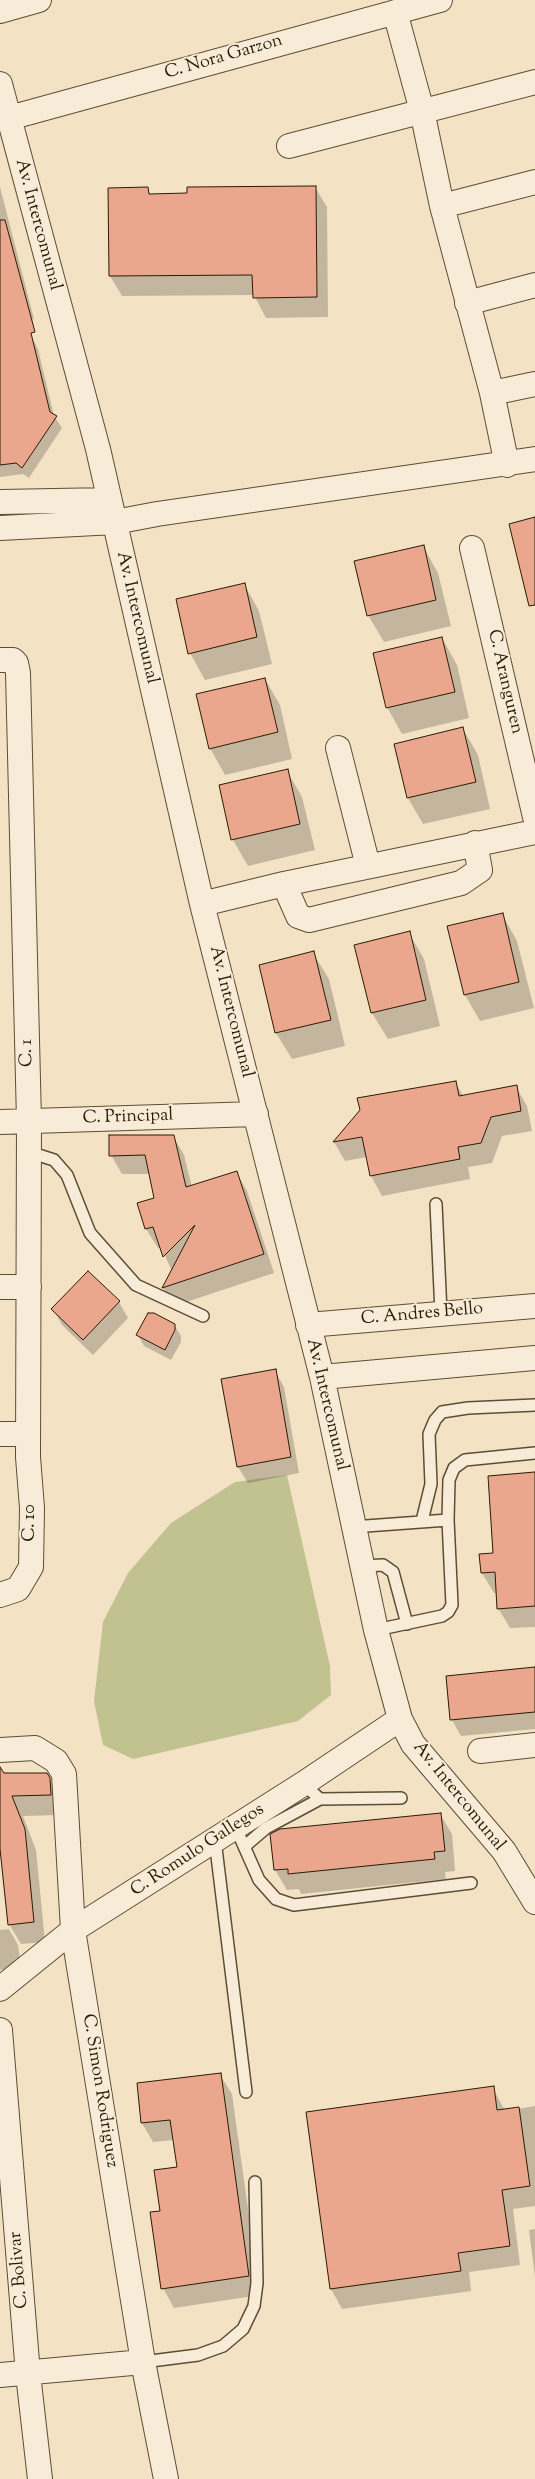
<!DOCTYPE html>
<style>
body{margin:0}
canvas{display:block;background:#f4e2c5}
</style>
<canvas width="535" height="2479"></canvas>
<script>
const c = document.querySelector('canvas').getContext('2d');
c.lineJoin = 'round';
function fillPath(path, color) { c.fillStyle = color; c.fill(path, 'evenodd'); }
const shape = rows => new Path2D(rows.map(r => 'M' + r).join(''));
function trace(path, color, width, dash) { c.strokeStyle = color; c.lineWidth = width; c.lineCap = dash ? 'butt' : 'round'; c.setLineDash(dash || []); c.stroke(path); }
function drawText(font, color, halo, rows, align = 'center') {
  c.font = font + ' "Sorts Mill Goudy",serif'; c.lineWidth = 4; c.setLineDash([]); c.textBaseline = 'middle'; c.strokeStyle = halo; c.fillStyle = color; for (const [text, x, y, turn = 0] of rows) {
    c.save(); c.translate(x, y); c.rotate((+turn || 0) * Math.PI / 180); c.textAlign = isNaN(turn) ? turn : align; if (halo) c.strokeText(text, 0, 0); c.fillText(text, 0, 0); c.restore();
  }
}
fillPath(shape([
 [287,1475,330,1666,331,1695,298,1721,133,1759,103,1745,94,1701,103,1622,128,1573,171,1523,235,1482]
]), '#c1c290');
fillPath(shape([
 [0,187,34,319,0,327],
 [315,187,327,207,328,317,266,318,254,295,122,296,110,276,147,189,151,195],
 [32,338,38,349,54,416,62,428,29,478,23,474,0,477,0,347],
 [423,546,438,573,451,626,384,642,368,615],
 [244,584,259,611,272,664,205,680,190,653],
 [442,638,457,665,469,718,402,734,387,707],
 [265,679,280,705,292,759,225,775,210,748],
 [463,729,478,755,490,809,423,824,408,798,396,745],
 [287,771,302,797,315,850,248,866,233,840,220,786],
 [502,914,517,941,534,1008,480,1021,465,995],
 [409,933,424,959,440,1026,388,1039,372,1013],
 [313,953,329,979,345,1046,292,1059,276,1033],
 [455,1082,464,1097,516,1087,527,1106,532,1131,502,1136,492,1163,468,1167,470,1179,382,1196,371,1176,367,1157,345,1161,334,1142,361,1111],
 [173,1136,184,1155,192,1187,236,1172,247,1191,274,1273,174,1306,163,1288,172,1271,161,1247,158,1248,146,1229,155,1199,150,1174,122,1174,111,1155],
 [88,1273,119,1302,128,1318,93,1355,62,1325,53,1309],
 [174,1325,181,1336,181,1342,171,1360,144,1346,138,1335],
 [275,1371,284,1387,299,1473,248,1483,238,1467],
 [535,1474,535,1627,510,1628,498,1608,497,1593,494,1593,482,1573,481,1555,495,1554],
 [535,1668,535,1729,461,1736,452,1720,448,1677],
 [46,1774,62,1800,62,1815,23,1816,36,1850,45,1942,21,1944,9,1924,0,1837,0,1775],
 [440,1814,452,1834,455,1871,445,1872,446,1879,301,1894,299,1889,287,1890,275,1870],
 [9,1929,18,1945,21,1967,0,1970,0,1930],
 [220,2075,232,2094,260,2295,174,2308,163,2288,161,2212,178,2168,174,2140,153,2142,142,2123,138,2084],
 [493,2088,505,2111,535,2106,535,2206,513,2209,520,2265,469,2272,471,2291,342,2309,331,2289],
 [535,2229,535,2277,529,2230]
]), '#0003');
const building = shape([
 [316,186,317,297,253,298,252,275,109,276,108,188,148,187,149,194,187,193,187,187,316,186],
 [0,220,5,220,35,332,31,333,50,412,57,416,22,468,16,463,0,465,0,220],
 [535,517,535,605,529,606,509,524,535,517],
 [424,545,436,600,367,616,354,561,424,545],
 [245,583,257,637,188,654,176,599,245,583],
 [442,637,455,692,386,708,373,653,442,637],
 [265,678,278,732,209,749,196,694,265,678],
 [463,727,476,782,407,798,394,744,463,727],
 [288,769,300,824,231,840,219,785,288,769],
 [503,913,519,982,464,995,447,926,503,913],
 [410,931,426,1000,371,1013,354,945,410,931],
 [314,951,331,1020,275,1033,259,965,314,951],
 [456,1081,459,1096,517,1085,521,1111,491,1117,481,1143,458,1147,460,1159,370,1176,362,1137,333,1142,360,1110,357,1098,456,1081],
 [109,1135,174,1135,186,1187,237,1171,264,1254,162,1288,195,1225,163,1257,153,1227,145,1229,137,1203,154,1198,145,1155,109,1156,109,1135],
 [88,1271,120,1301,83,1340,51,1309,88,1271],
 [148,1313,154,1313,175,1324,175,1330,165,1350,136,1335,148,1313],
 [276,1369,291,1457,237,1467,221,1379,276,1369],
 [535,1472,535,1606,497,1609,495,1572,481,1573,479,1554,493,1553,488,1476,535,1472],
 [535,1667,535,1712,450,1720,446,1676,535,1667],
 [0,1767,4,1773,47,1773,50,1778,51,1795,12,1796,25,1829,34,1922,8,1925,0,1849,0,1767],
 [441,1813,445,1851,434,1852,435,1859,288,1874,288,1869,274,1870,270,1834,280,1829,441,1813],
 [221,2073,249,2276,161,2289,150,2212,160,2211,154,2170,177,2167,170,2120,141,2123,137,2083,221,2073],
 [494,2086,497,2110,519,2107,530,2186,502,2190,510,2246,458,2253,461,2271,330,2289,306,2112,494,2086]
]);
fillPath(building, '#eaa78d');
trace(building, '#2b1b04', 1);
const lane = shape([
 [29,1152,54,1160,67,1175,90,1233,136,1285,203,1316],
 [436,1204,441,1313],
 [422,1521,431,1484,429,1434,435,1420,442,1412,468,1408,535,1405],
 [354,1529,366,1526,448,1520],
 [362,1566,383,1565,393,1572,407,1624],
 [376,1630,442,1616,448,1612,452,1605,448,1520,449,1480,454,1468,465,1460,535,1453],
 [320,1799,401,1798],
 [235,1826,259,1880,276,1899,294,1905,471,1883],
 [215,1840,246,2092],
 [245,1846,266,1828,320,1799,303,1784],
 [143,2362,198,2355,223,2346,243,2329,254,2306,257,2283,255,2182]
]);
const street = shape([
 [0,11,39,0],
 [395,12,422,111,442,206,492,393,507,465],
 [0,84,98,449,202,904,322,1377,376,1630,400,1719,413,1744,504,1851,535,1902],
 [9,118,440,0],
 [289,146,535,82],
 [442,206,535,182],
 [467,303,535,285],
 [492,393,535,384],
 [0,502,109,500],
 [0,528,115,522,157,514,535,459],
 [472,548,535,817],
 [0,660,13,660,16,663,18,673,29,1121,28,1457,32,1508,31,1567,18,1589,0,1595],
 [338,748,368,866],
 [284,884,298,916,309,920,461,883,480,870,475,843],
 [202,904,284,884,535,832],
 [0,1122,256,1114],
 [0,1287,29,1287],
 [308,1325,535,1306],
 [322,1377,535,1358],
 [0,1434,28,1434],
 [0,1750,35,1748,56,1761,64,1774,73,1930,143,2362,166,2479],
 [480,1751,535,1745],
 [0,1989,73,1930,303,1784,400,1719],
 [0,2030,28,2374,40,2479],
 [0,2375,143,2362]
]);
trace(lane, '#5d4d34', 14);
trace(street, '#5d4d34', 26);
trace(lane, '#f8ecd9', 11);
trace(street, '#f8ecd9', 24);
drawText('18px', '#2b1b04', '#f8ecd9', [
 ["C. Nora Garzon",224,58,-16],
 ["Av. Intercomunal",37,225,75],
 ["Av. Intercomunal",136,618,77],
 ["C. Aranguren",504,682,77],
 ["Av. Intercomunal",230,1012,76],
 ["C. 1",28,1053,-91],
 ["C. Principal",128,1118,-2],
 ["C. Andres Bello",422,1315,-5],
 ["Av. Intercomunal",326,1405,77],
 ["C. 10",31,1523,-90],
 ["Av. Intercomunal",458,1797,51],
 ["C. Romulo Gallegos",198,1851,-33],
 ["C. Simon Rodriguez",99,2091,81],
 ["C. Bolivar",20,2270,-95]
]);
</script>
